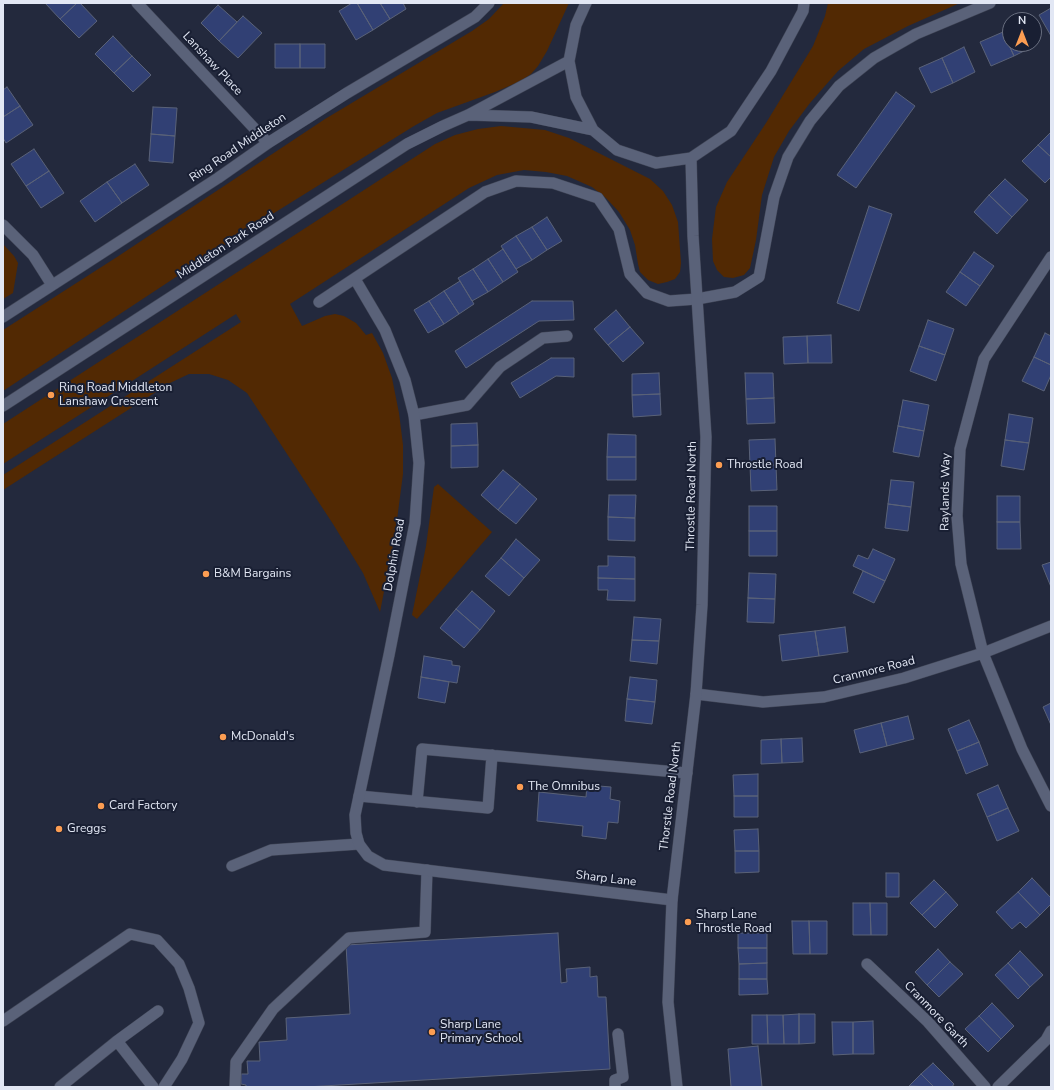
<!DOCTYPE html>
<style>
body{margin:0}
#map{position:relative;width:1054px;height:1090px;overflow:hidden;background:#23293d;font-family:"Nunito Sans",sans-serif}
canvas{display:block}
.frame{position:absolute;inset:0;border:4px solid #e2e7f4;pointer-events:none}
.north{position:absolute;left:1002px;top:12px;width:40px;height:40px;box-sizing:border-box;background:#191f33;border:1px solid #696f80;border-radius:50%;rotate:0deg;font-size:11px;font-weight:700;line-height:16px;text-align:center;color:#e2e7f4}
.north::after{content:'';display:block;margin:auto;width:14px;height:18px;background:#fc9d52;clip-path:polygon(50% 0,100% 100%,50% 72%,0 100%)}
</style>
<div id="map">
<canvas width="1054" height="1090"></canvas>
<div class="frame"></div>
<div class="north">N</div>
</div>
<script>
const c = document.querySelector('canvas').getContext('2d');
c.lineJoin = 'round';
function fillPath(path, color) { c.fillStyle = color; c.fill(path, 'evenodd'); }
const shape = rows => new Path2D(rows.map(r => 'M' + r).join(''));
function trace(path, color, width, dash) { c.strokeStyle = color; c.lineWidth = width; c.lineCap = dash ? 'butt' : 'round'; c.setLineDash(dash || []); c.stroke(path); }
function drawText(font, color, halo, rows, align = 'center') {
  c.font = font + ' "Nunito Sans",sans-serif'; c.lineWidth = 4; c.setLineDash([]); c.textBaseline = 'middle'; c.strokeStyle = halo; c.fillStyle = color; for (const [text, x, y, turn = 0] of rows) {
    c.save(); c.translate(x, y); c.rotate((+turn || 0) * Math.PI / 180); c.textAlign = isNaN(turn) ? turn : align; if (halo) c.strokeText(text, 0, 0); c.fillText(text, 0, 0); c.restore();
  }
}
fillPath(shape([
 [504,3,569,3,547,51,538,66,531,74,521,81,495,92,437,113,414,126,258,223,3,391,3,330,117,257,325,119,472,31,489,19],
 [828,3,960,3,908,26,864,49,838,71,810,103,789,131,774,157,762,195,756,240,750,268,744,275,733,278,724,277,717,270,713,261,712,239,716,207,727,182,766,123,813,46,825,16],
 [501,126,545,130,569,138,650,179,663,191,672,205,678,222,681,263,680,272,675,279,667,282,658,284,648,280,640,272,638,264,635,245,630,230,619,212,606,198,592,187,567,176,546,172,524,170,497,175,469,188,290,304,302,326,325,316,335,314,344,316,356,323,366,335,372,333,383,353,392,378,399,413,403,445,403,474,395,535,380,612,363,573,333,524,247,393,228,380,209,374,189,374,170,383,3,490,3,475,241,322,236,314,3,464,3,424,435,144,455,135,478,129],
 [3,244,14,256,18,263,13,293,3,299],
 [438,484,492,532,417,619,412,615,426,546,434,487]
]), '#522903');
const building = shape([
 [45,3,77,3,60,19,45,3],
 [77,3,80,3,97,21,79,38,60,19,77,3],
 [352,3,357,3,373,30,356,40,339,11,352,3],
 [357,3,380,3,390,19,373,30,357,3],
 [380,3,403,3,406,9,390,19,380,3],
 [218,5,237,22,219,41,201,23,218,5],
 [1051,8,1051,36,1039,15,1051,8],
 [243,16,262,33,238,58,219,41,243,16],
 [1010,28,1010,44,1034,44,1034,40,1036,45,1014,56,1003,32,1010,28],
 [1003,32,1014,56,991,66,980,42,1003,32],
 [113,36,132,56,114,73,95,54,113,36],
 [275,44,300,44,300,68,275,68,275,44],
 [300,44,325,44,325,68,300,68,300,44],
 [964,47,975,72,953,83,942,58,964,47],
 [132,56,151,75,133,92,114,73,132,56],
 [942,58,953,83,931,93,919,68,942,58],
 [7,87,20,106,3,117,3,90,7,87],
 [896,92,915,106,856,188,837,175,896,92],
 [20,106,33,125,6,143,3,138,3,117,20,106],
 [153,107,177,108,175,136,151,134,153,107],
 [1051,132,1051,157,1038,145,1051,132],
 [151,134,175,136,173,163,149,161,151,134],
 [1038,145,1051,157,1051,177,1045,183,1022,161,1038,145],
 [34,149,49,171,26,186,11,164,34,149],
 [135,164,149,185,122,203,107,182,135,164],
 [49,171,64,193,41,208,26,186,49,171],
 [1005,179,1028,200,1012,217,989,195,1005,179],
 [107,182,122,203,95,222,80,201,107,182],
 [989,195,1012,217,997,234,974,212,989,195],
 [869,206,892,214,859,311,837,303,869,206],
 [547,217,562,241,547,250,532,227,547,217],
 [532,227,547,250,532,260,516,236,532,227],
 [516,236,532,260,516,269,501,246,516,236],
 [503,249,518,272,503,282,488,259,503,249],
 [974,252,994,266,980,286,960,272,974,252],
 [488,259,503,282,488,292,473,269,488,259],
 [473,269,488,292,472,301,458,278,473,269],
 [960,272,980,286,966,306,946,292,960,272],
 [460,281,474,304,459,314,444,291,460,281],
 [444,291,459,314,444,324,429,301,444,291],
 [429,301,444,324,428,333,414,310,429,301],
 [532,301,573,301,574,320,539,321,466,368,455,351,532,301],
 [616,310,630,327,608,345,594,329,616,310],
 [928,320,954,329,945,355,919,346,928,320],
 [630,327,644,343,623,362,608,345,630,327],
 [1045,333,1051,336,1051,365,1034,357,1045,333],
 [831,335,832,363,808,363,807,336,831,335],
 [807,336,808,363,784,364,783,337,807,336],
 [919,346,945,355,936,381,910,371,919,346],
 [1034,357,1051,365,1051,375,1044,391,1022,381,1034,357],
 [551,358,574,358,574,377,556,376,520,398,511,383,551,358],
 [659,373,660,394,632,395,632,374,659,373],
 [745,373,773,373,774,398,746,399,745,373],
 [660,394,661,415,633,417,632,395,660,394],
 [774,398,775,423,747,424,746,399,774,398],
 [903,400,929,405,924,431,898,426,903,400],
 [1009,414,1033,418,1029,443,1005,440,1009,414],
 [477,423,478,445,451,446,451,424,477,423],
 [898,426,924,431,919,457,893,452,898,426],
 [608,434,636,435,636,457,607,457,608,434],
 [775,439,776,465,750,465,749,440,775,439],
 [1005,440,1029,443,1024,470,1001,466,1005,440],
 [478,445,478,467,451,468,451,446,478,445],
 [607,457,636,457,636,480,607,480,607,457],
 [750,465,776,465,777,490,751,491,750,465],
 [503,470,520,484,498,510,481,495,503,470],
 [891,480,914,482,911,507,888,504,891,480],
 [520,484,537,499,516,524,498,510,520,484],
 [609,495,636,495,635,518,608,517,609,495],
 [997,496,1020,496,1020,522,997,522,997,496],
 [888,504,911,507,908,531,885,528,888,504],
 [749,506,777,506,777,531,749,531,749,506],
 [608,517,635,518,635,541,608,540,608,517],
 [997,522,1020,522,1021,549,997,549,997,522],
 [749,531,777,531,777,556,749,556,749,531],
 [516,539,540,560,524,578,501,558,516,539],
 [873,549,895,559,885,581,853,566,858,555,868,559,873,549],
 [608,556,635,557,635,579,598,578,598,566,608,566,608,556],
 [501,558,524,578,509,596,485,576,501,558],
 [1051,562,1051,587,1042,565,1051,562],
 [863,571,885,581,874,603,853,593,863,571],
 [749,573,776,574,775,599,748,598,749,573],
 [598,578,635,579,635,601,607,600,608,590,598,590,598,578],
 [472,591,495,611,480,630,456,609,472,591],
 [748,598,775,599,774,623,747,622,748,598],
 [456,609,480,630,464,648,440,628,456,609],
 [634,617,661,619,659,641,632,640,634,617],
 [845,627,848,652,819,656,815,631,845,627],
 [815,631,819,656,782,661,779,635,815,631],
 [632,640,659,641,657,664,630,661,632,640],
 [424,656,452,661,452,665,460,666,457,683,421,677,424,656],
 [421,677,449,682,445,703,418,698,421,677],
 [630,677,657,680,655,702,627,699,630,677],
 [627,699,655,702,652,724,625,721,627,699],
 [1051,703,1051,725,1043,707,1051,703],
 [908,716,914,739,887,746,881,723,908,716],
 [969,720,979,742,957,751,948,729,969,720],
 [881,723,887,746,860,753,854,730,881,723],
 [802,738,803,762,782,763,781,739,802,738],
 [781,739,782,763,761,764,761,740,781,739],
 [979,742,988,765,966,774,957,751,979,742],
 [758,774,758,796,734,796,733,775,758,774],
 [587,785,611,787,610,799,620,801,618,823,608,822,606,839,582,836,583,826,537,821,539,792,586,797,587,785],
 [998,785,1008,808,987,817,977,794,998,785],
 [734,796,758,796,758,817,734,817,734,796],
 [1008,808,1019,831,997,841,987,817,1008,808],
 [758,829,759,851,735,851,734,830,758,829],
 [735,851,759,851,759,872,735,873,735,851],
 [886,873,899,873,899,897,886,897,886,873],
 [1032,878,1051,898,1051,904,1040,915,1018,892,1032,878],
 [934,880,946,892,922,915,910,903,934,880],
 [946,892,958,905,935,928,922,915,946,892],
 [1018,892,1040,915,1026,928,1020,922,1012,929,996,912,1018,892],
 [853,903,870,903,871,935,853,935,853,903],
 [870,903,887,903,887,935,871,935,870,903],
 [792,921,809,921,810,954,793,954,792,921],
 [809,921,827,921,827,954,810,954,809,921],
 [558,933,561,983,567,982,566,969,590,967,590,977,597,976,598,997,606,997,610,1069,306,1087,246,1087,246,1085,241,1084,241,1074,248,1074,247,1061,260,1061,259,1042,287,1040,286,1018,350,1014,346,945,558,933],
 [738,933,767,933,767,948,738,948,738,933],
 [738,948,767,948,767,963,739,964,738,948],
 [938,949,950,962,927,985,915,972,938,949],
 [1020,951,1043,975,1030,987,1008,963,1020,951],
 [950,962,963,974,939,997,927,985,950,962],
 [767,963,767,979,739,979,739,964,767,963],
 [1008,963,1030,987,1018,999,995,975,1008,963],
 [739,979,767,979,768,994,739,995,739,979],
 [992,1003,1014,1026,1001,1039,979,1016,992,1003],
 [799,1014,815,1014,815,1043,799,1044,799,1014],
 [799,1014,799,1044,784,1044,783,1015,799,1014],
 [752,1015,767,1015,768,1044,752,1044,752,1015],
 [767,1015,783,1015,784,1044,768,1044,767,1015],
 [979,1016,1001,1039,988,1052,965,1029,979,1016],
 [873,1021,874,1054,853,1054,853,1022,873,1021],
 [832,1022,853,1022,853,1054,833,1055,832,1022],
 [758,1046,762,1087,731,1087,728,1049,758,1046],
 [933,1063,954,1084,952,1087,934,1087,921,1074,933,1063],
 [921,1074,934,1087,909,1086,921,1074]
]);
fillPath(building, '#314074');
trace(building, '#5a6278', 1);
const service = shape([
 [414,415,467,405,500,367,543,338,567,336],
 [359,796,488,808,492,755],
 [417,802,422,749,687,773],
 [232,866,271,850,359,844],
 [3,1021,130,934,157,940,179,964,189,988,199,1023,182,1059,164,1087],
 [117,1041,153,1087],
 [60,1087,117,1041,158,1011],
 [235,1087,236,1062,273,1009,349,938,425,932,427,870],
 [615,1087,615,1080,623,1077,618,1034]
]);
const minor = shape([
 [137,3,268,143],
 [3,225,33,255,52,285],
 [1051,257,984,359,960,449,957,516,961,564,983,653,1022,749,1051,806],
 [355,279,385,330,405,380,414,415,419,463,415,523,389,655,355,815,356,833,359,844,368,856,384,865,672,900],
 [319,302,485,192,516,181,553,183,598,198,619,229,630,274,647,293,669,301,697,299,735,292,759,277,774,197,788,157,810,121,839,86,874,58,916,34,990,3],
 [3,317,218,178,268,143,347,93,475,17,489,3],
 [696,694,763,702,824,697,904,678,983,653,1051,626],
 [867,964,928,1022,985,1087],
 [998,1087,1046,1040,1051,1031]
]);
const tertiary = shape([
 [586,3,576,25,569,61,576,97,593,130,617,150,656,163,691,158,731,131,771,71,803,11,804,3],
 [469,115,531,117,593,130],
 [3,406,407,144,443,126,468,115,569,61],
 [677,1087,668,1002,672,900,696,694,702,605,706,437,693,236,691,158]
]);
trace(service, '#3f4455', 12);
trace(minor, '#3f4455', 12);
trace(tertiary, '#3f4455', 12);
trace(service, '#5a6279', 11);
trace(minor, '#5a6279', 11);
trace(tertiary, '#5a6279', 11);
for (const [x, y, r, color] of [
 [51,395,4,"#fc9d52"],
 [719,465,4,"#fc9d52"],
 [206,574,4,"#fc9d52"],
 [223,737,4,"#fc9d52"],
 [520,787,4,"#fc9d52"],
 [101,806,4,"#fc9d52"],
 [59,829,4,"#fc9d52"],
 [688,922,4,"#fc9d52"],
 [432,1032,4,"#fc9d52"]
]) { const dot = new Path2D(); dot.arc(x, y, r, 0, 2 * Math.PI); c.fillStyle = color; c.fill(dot); trace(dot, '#191f33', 1.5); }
drawText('12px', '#e2e7f4', '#191f33', [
 ["Lanshaw Place",212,64,47],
 ["Ring Road Middleton",238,148,-34],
 ["Middleton Park Road",226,246,-33],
 ["Raylands Way",946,492,-89],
 ["Throstle Road North",692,496,-89],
 ["Dolphin Road",395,555,-80],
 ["Cranmore Road",874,671,-14],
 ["Thorstle Road North",671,796,-83],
 ["Sharp Lane",606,879,7],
 ["Cranmore Garth",936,1015,46]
]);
drawText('12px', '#e2e7f4', '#191f33', [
 ["Ring Road Middleton",59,388],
 ["Lanshaw Crescent",59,402],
 ["Throstle Road",727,465],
 ["B&M Bargains",214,574],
 ["McDonald's",231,737],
 ["The Omnibus",528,787],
 ["Card Factory",109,806],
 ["Greggs",67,829],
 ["Sharp Lane",696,915],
 ["Throstle Road",696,929],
 ["Sharp Lane",440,1025],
 ["Primary School",440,1039]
], 'left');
</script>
